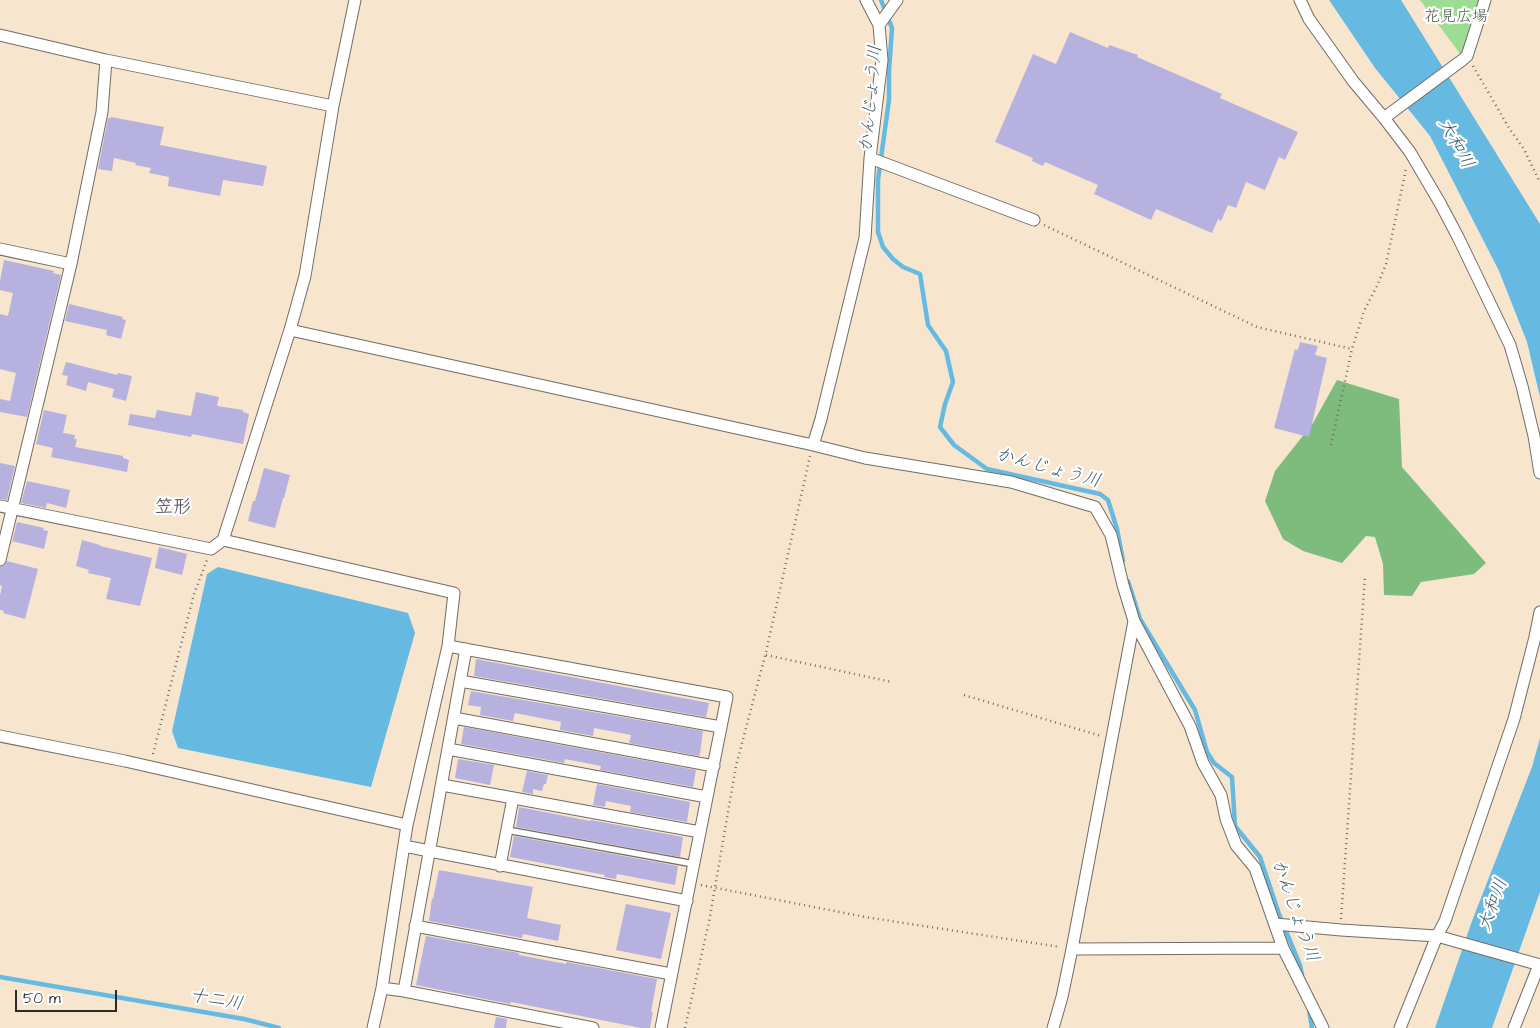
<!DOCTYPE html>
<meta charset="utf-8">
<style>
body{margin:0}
#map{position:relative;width:1540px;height:1028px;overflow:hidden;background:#f7e5ce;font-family:"Architects Daughter",sans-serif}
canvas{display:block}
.scale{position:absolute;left:15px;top:990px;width:102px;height:22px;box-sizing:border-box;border:2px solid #2b2b2b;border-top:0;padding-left:6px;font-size:15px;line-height:18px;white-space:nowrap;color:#2b2b2b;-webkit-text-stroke:4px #fff;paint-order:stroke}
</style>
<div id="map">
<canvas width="1540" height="1028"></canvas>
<div class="scale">50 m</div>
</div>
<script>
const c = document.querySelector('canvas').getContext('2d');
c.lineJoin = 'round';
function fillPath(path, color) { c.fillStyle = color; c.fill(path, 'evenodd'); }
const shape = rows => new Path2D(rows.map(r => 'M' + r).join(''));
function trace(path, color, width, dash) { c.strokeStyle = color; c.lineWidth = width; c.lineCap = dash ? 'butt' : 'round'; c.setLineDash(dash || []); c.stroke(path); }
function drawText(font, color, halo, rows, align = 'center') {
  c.font = font + ' "Architects Daughter","Klee One",sans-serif'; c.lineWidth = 4.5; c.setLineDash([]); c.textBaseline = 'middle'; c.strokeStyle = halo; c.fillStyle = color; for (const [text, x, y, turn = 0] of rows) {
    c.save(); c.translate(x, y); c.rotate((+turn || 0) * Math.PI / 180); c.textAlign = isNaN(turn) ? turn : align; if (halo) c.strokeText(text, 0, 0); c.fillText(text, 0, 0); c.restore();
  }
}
fillPath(shape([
 [1420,0,1481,0,1464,51,1461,55]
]), '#9cdc93');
fillPath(shape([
 [1337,380,1399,399,1402,467,1486,563,1474,574,1421,582,1412,596,1384,595,1383,564,1375,537,1366,536,1342,563,1303,551,1283,539,1265,501,1275,471,1313,423]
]), '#7dbc7d');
fillPath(shape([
 [1329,0,1401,0,1540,224,1540,397,1527,342,1499,271,1430,136,1375,68],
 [218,567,408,613,415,633,371,787,178,748,172,731,207,574],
 [1540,738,1540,892,1492,1028,1435,1028,1472,921,1532,767]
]), '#66bae2');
trace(shape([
 [881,0,892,28,889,71,889,100,878,180,878,232,883,247,893,259,903,267,920,274,928,325,946,351,953,382,945,404,940,427,954,445,987,469,1100,494,1108,500,1117,529,1123,561],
 [1128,581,1140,619,1195,710,1207,752,1214,763,1232,777,1235,826,1260,857,1279,914,1300,965,1302,975],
 [0,977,244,1019,279,1028],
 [1309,1010,1312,1028]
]), '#66bae2', 4.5);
fillPath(shape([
 [1070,32,1108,48,1109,45,1138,55,1137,57,1222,94,1220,98,1298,132,1285,160,1279,157,1265,190,1246,182,1236,208,1228,205,1221,221,1218,219,1212,233,1156,209,1151,220,1094,194,1098,185,1045,162,1043,166,1032,161,1033,158,995,142,1033,54,1056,64],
 [111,117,164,127,160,145,267,166,263,186,223,180,220,196,168,186,169,177,149,173,151,168,135,165,136,163,114,158,112,171,98,169,108,118,111,118],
 [4,260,54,271,53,273,61,275,27,417,0,412,0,399,10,401,16,373,0,369,0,314,8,316,13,293,0,290,0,281],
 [69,304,123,317,122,319,126,320,121,339,106,335,107,330,65,321],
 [1300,342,1318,346,1315,355,1327,358,1309,437,1274,428,1295,349,1298,350],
 [66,362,117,375,118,373,132,376,126,401,112,397,114,389,88,382,86,391,66,385,68,376,62,375],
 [196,392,219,397,217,406,243,410,243,412,249,414,243,444,192,434,191,437,128,425,130,414,155,418,157,410,191,416],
 [44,410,67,415,63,433,75,435,74,439,77,439,75,447,123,456,123,458,129,460,127,472,51,457,53,448,36,444],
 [0,463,15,466,7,500,0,499],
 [264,468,290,475,284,498,283,498,275,528,248,521,253,501,255,501],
 [27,481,70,490,66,508,47,503,46,508,21,503],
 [17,522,44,528,43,530,48,531,44,549,12,541,11,547],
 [82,540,100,545,100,546,152,558,140,606,106,599,111,578,88,573,89,570,76,566],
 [159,547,187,554,182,575,155,568],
 [7,561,38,569,25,619,3,613,4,611,0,610,0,596,2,586,0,585,0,567,5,565],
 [476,659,709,703,706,717,474,676],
 [471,691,703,731,700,753,699,756,629,743,631,735,594,728,593,736,560,730,561,722,515,713,513,721,480,715,481,707,468,705],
 [464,727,696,770,693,787,600,770,601,766,565,759,564,763,461,744],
 [458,759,494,765,490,785,455,778],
 [527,771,548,775,546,784,544,784,542,791,533,789,533,794,522,792],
 [597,784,690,802,687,822,630,812,631,806,606,801,605,807,593,805],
 [519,807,590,821,591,820,683,837,680,857,516,827],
 [514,836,678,866,675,885,617,874,616,879,604,877,605,875,510,857],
 [439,870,533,887,527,918,561,925,558,941,523,934,522,938,429,921,432,898,433,899],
 [626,904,671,913,661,959,616,950],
 [426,936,519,953,519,955,566,964,566,962,657,979,651,1012,653,1012,650,1028,641,1028,511,1002,510,1004,416,985],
 [496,1017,507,1019,506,1028,494,1028]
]), '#b6b1df');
const service = shape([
 [507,830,694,864]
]);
const minor = shape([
 [1300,0,1309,19,1353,81,1384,118,1410,152,1440,203,1458,237,1510,345,1522,386,1534,436,1540,473],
 [879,25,897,0],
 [0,35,106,60,333,106],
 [1384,118,1461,61,1467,56,1485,0],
 [870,158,1034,220],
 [0,249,71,264,0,560],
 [71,264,102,112,106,60],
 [290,330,813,445,865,458,1011,482,1095,507,1111,535,1123,585,1134,621,1190,726,1203,763,1221,795,1226,819,1236,845,1255,868,1283,948,1323,1028],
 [813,445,821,419,865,238,870,158,882,60,879,25,866,0],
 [0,506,211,549,223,540,290,330,305,276,333,106,355,0],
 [223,540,454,593,448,646,407,825,382,988,373,1028],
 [448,646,727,697,661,1028],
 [460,681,721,727],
 [454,718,714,766],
 [0,736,125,761,407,825],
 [448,749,707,797],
 [442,785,700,832],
 [404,846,687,901],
 [500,866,513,798],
 [1275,924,1341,930,1437,936,1540,965],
 [415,926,671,974],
 [1072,949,1283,948],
 [382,988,404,991,593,1028],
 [404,991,466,649],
 [1053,1028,1062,997,1072,949,1134,621],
 [1400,1028,1437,936,1445,921,1514,719,1535,637,1540,612],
 [1514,1028,1539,965]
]);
trace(service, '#726c64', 8);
trace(minor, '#726c64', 13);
trace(shape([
 [1473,66,1509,128,1524,149,1540,183],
 [1044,225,1257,327,1352,349],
 [1331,445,1352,349,1364,311,1378,284,1386,264,1406,169],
 [766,655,892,682],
 [964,695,1101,736],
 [153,754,194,594,207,560],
 [701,885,865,917,1060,947],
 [1341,919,1365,576],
 [685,1028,709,922,736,766,766,652,810,456]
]), '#726c64', 2.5, [1, 4]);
trace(service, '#fff', 5.5);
trace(minor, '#fff', 11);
drawText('16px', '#4d604a', '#fff', [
 ["花見広場",1456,18]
]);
drawText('italic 18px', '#405d6b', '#fff', [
 ["かんじょう川",872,99,-85],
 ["大和川",1455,144,61],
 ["かんじょう川",1048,469,15],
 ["大和川",1494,905,-70],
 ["かんじょう川",1294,911,70],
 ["十二川",216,1001,10]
]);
drawText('bold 18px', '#5c5a6a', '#fff', [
 ["笠形",173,508]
]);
</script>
